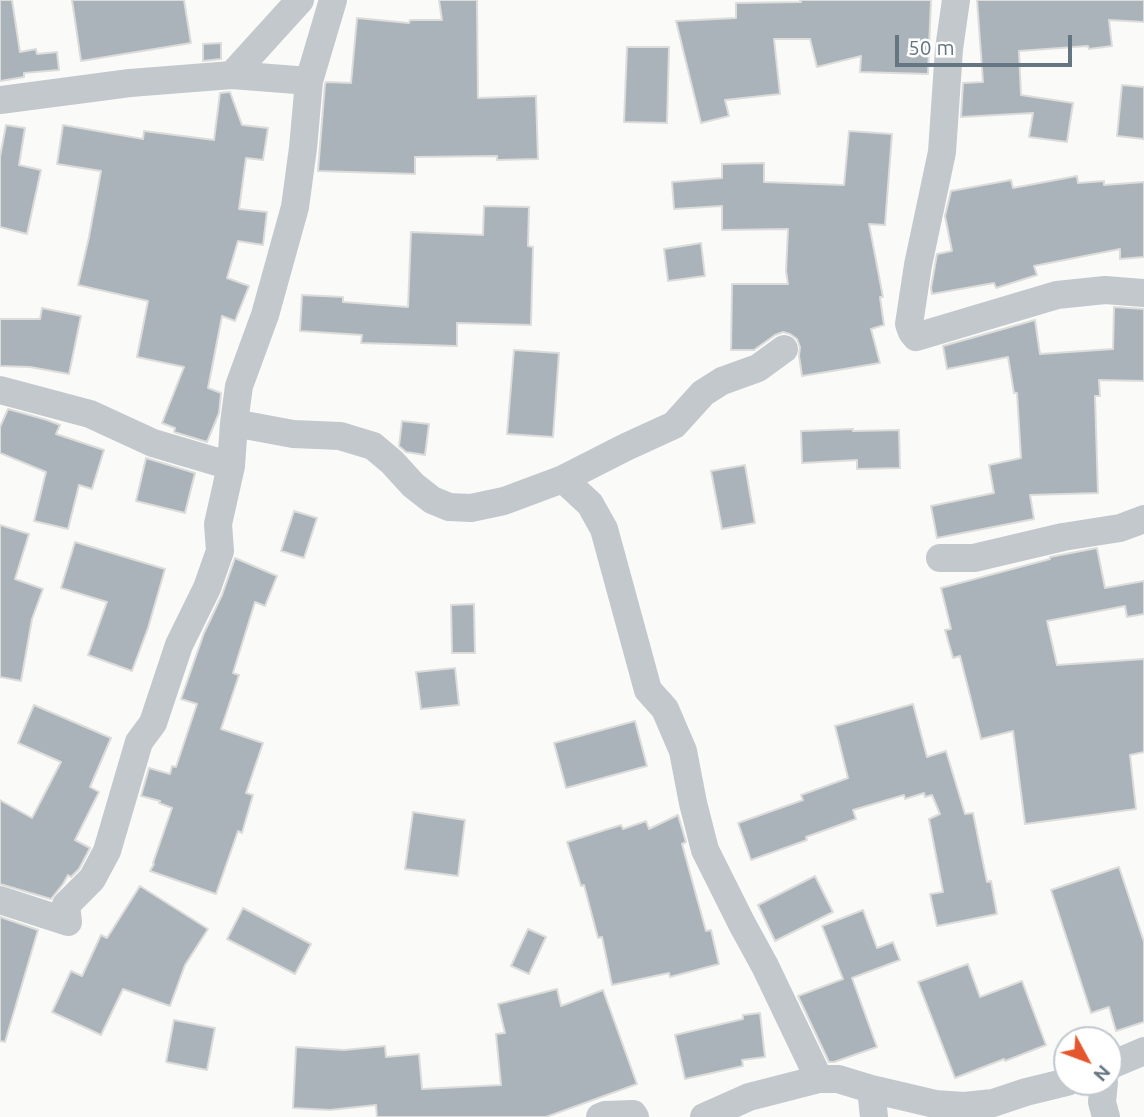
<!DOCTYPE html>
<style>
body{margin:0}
#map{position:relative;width:1144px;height:1117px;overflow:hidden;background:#fafaf8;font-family:Ubuntu,sans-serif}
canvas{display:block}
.north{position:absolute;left:1053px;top:1026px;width:70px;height:70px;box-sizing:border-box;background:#fff;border:2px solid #c1c8cd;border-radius:50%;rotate:131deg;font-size:19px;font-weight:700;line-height:28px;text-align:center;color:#657683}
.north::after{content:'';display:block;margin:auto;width:24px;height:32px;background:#e4572e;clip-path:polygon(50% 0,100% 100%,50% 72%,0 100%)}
.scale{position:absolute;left:895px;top:35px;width:177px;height:32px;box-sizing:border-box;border:4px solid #657683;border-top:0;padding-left:9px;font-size:21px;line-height:24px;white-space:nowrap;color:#657683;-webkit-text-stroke:5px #fff;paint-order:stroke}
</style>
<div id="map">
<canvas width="1144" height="1117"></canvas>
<div class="north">N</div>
<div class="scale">50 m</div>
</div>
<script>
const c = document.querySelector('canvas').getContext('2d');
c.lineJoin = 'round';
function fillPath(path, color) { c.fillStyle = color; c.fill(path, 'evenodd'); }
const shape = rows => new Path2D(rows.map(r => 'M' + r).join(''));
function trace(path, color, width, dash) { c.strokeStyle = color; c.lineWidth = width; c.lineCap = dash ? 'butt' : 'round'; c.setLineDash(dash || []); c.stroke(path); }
const building = shape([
 [0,0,12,0,20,52,36,49,37,54,57,52,59,70,24,73,24,77,0,81,0,0],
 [72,0,184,0,191,43,81,61,72,0],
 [439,0,477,0,478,98,536,96,538,159,497,160,497,156,415,157,415,174,318,171,325,84,326,82,351,83,357,18,409,23,410,20,442,20,439,0],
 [800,0,931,0,928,74,860,72,861,56,817,67,810,39,774,39,780,94,725,100,729,116,701,123,676,21,736,18,736,3,801,2,800,0],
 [977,0,1144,0,1144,22,1109,20,1112,46,1089,49,1088,46,1019,51,1021,95,1073,103,1067,142,1029,137,1033,113,961,117,963,83,983,82,977,0],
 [221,43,221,59,203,61,203,44,221,43],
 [627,47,669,47,667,123,624,122,627,47],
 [1122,85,1144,87,1144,139,1117,136,1122,85],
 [230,92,242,125,268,128,263,160,246,158,239,209,267,212,263,245,238,241,227,278,249,286,235,321,222,316,208,388,221,393,219,413,207,442,174,432,175,428,162,423,184,367,137,357,148,301,78,285,89,237,101,171,57,164,63,125,143,139,144,131,214,140,220,93,230,92],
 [6,125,25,128,19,165,41,170,27,234,0,227,0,157,6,125],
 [849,131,892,134,885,225,869,224,883,297,880,297,884,325,871,329,880,363,802,376,799,356,800,347,797,339,790,334,783,332,775,335,754,350,731,350,732,284,788,284,786,271,788,229,722,230,722,206,674,209,672,182,722,178,722,164,764,163,764,182,844,185,849,131],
 [1077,176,1078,183,1104,181,1104,185,1144,182,1144,257,1120,259,1120,249,1034,266,1037,275,996,288,994,283,932,294,931,288,937,254,952,251,945,216,951,191,1011,180,1013,188,1077,176],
 [484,206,529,207,528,246,533,247,531,325,457,323,457,346,361,343,362,335,300,331,302,295,343,297,343,302,408,307,411,232,483,235,484,206],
 [701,243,705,276,668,281,664,249,701,243],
 [1114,307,1144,309,1144,381,1099,380,1100,396,1095,396,1098,493,1030,495,1034,519,937,538,931,506,994,493,989,465,1021,458,1017,393,1014,393,1008,357,947,369,943,346,1035,320,1040,354,1113,349,1114,307],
 [42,308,81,316,69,374,30,367,0,366,0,319,40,319,42,308],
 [514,350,559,353,553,437,507,434,514,350],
 [8,409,47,420,60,425,56,434,104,450,92,489,79,485,68,529,34,521,46,472,0,453,0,427,8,409],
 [402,421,429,424,425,455,406,452,399,446,402,421],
 [853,429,853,431,899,430,900,468,857,469,857,460,802,463,801,431,853,429],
 [146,458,195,473,185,513,136,501,146,458],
 [745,465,755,523,722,529,711,471,745,465],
 [294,511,317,518,304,558,281,551,294,511],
 [0,525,29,534,15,579,43,589,32,619,21,681,0,677,0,525],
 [75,542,165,569,148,628,132,671,88,655,107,602,61,588,75,542],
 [1097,548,1105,588,1144,581,1144,614,1127,617,1125,606,1047,621,1057,665,1144,659,1144,752,1130,755,1136,809,1025,824,1013,731,981,739,960,656,953,658,945,630,951,629,941,588,1050,559,1050,557,1097,548],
 [235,558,277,576,265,606,255,602,233,673,239,675,221,729,263,743,246,793,253,795,242,833,238,831,216,894,150,871,154,864,153,863,172,808,159,803,160,801,141,796,149,768,170,774,172,766,176,767,197,704,181,699,204,633,222,595,235,558],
 [474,604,475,653,452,653,451,605,474,604],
 [455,668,459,705,421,709,416,672,455,668],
 [913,704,927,757,946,751,965,814,973,813,987,882,991,881,997,914,937,926,930,894,943,892,929,819,940,814,932,795,925,797,924,793,905,799,904,795,853,810,856,819,806,837,807,840,751,860,738,823,803,800,801,795,848,778,835,726,913,704],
 [34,705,111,738,90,787,99,792,75,840,90,848,79,869,71,877,68,875,63,884,51,899,0,884,0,800,32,818,61,762,18,743,34,705],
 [635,721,647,766,566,788,554,743,635,721],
 [413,812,465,820,458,876,405,869,413,812],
 [678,815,686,842,682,844,706,931,711,930,719,964,670,977,669,973,612,985,602,937,598,938,584,885,581,886,567,842,621,825,623,829,646,821,649,829,678,815],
 [1119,867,1144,942,1144,1022,1116,1031,1109,1007,1091,1013,1051,890,1119,867],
 [815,876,833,912,775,941,758,905,815,876],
 [140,886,208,929,185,965,170,1006,123,989,101,1035,52,1012,71,971,82,976,101,935,107,938,140,886],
 [243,908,311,944,295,974,227,939,243,908],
 [863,910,877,948,893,942,900,960,852,978,877,1047,834,1062,829,1062,798,996,843,979,822,926,863,910],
 [0,917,38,930,5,1042,0,1041,0,917],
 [528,929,546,937,529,974,511,966,528,929],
 [968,964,980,997,1022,981,1046,1045,1005,1061,1004,1059,955,1078,918,982,968,964],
 [557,989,561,1006,603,990,637,1084,546,1117,377,1117,376,1105,330,1110,293,1108,296,1047,344,1050,385,1046,386,1057,419,1054,422,1089,501,1085,496,1034,505,1033,498,1004,557,989],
 [760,1013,765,1057,742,1060,743,1066,685,1079,675,1035,743,1019,743,1015,760,1013],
 [174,1020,215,1028,207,1070,166,1062,174,1020]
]);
fillPath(building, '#aab3b9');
trace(building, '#dcdcda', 2);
trace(shape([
 [956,0,949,49,942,152,918,265,909,324,912,332,916,337,1057,295,1105,290,1144,293],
 [232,75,300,0],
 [0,100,130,83,232,75,309,81],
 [0,390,90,414,153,443,231,466],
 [234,423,293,434,340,436,373,446,392,462,413,485,432,500,449,507,471,508,504,501,563,479,626,447,674,425,703,393,722,381,758,368,784,349],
 [563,479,590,504,604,529,648,690,665,709,683,751,693,803,705,850,742,924,765,966,819,1079],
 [940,558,974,558,1063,537,1120,528,1144,519],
 [0,900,68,922,66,905,92,879,107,851,139,742,153,723,179,645,207,588,220,551,218,524,231,466,234,423,239,386,265,315,295,207,303,148,309,81,333,0],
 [1109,1066,1144,1051],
 [1104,1082,1102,1102,1106,1117],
 [871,1089,874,1117],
 [600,1117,605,1115,633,1114,635,1117],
 [704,1117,749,1097,819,1079,838,1079,871,1089,935,1104,964,1106,993,1103,1026,1092,1067,1082]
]), '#c3c8cc', 28);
</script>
